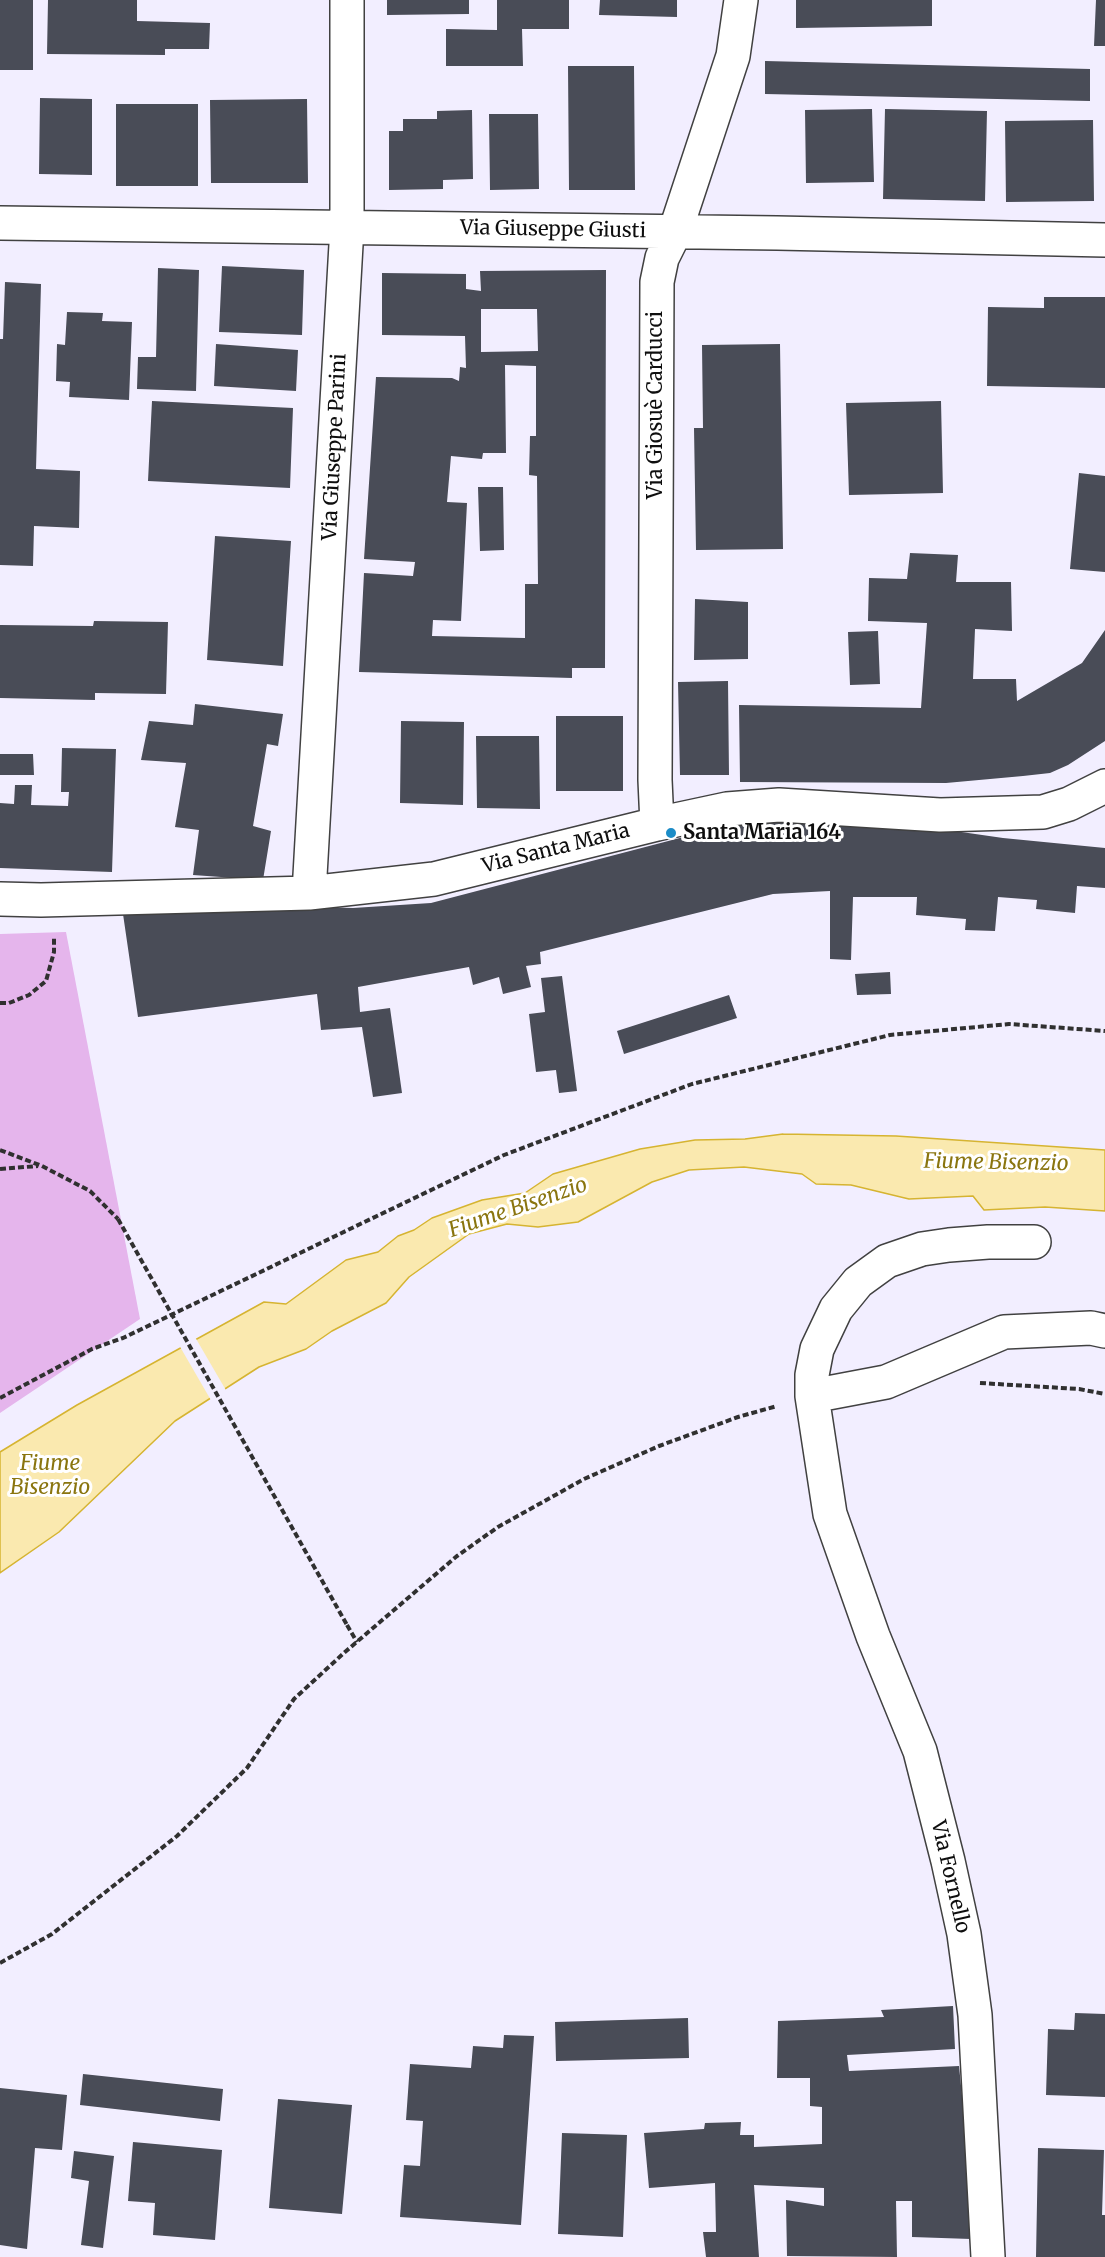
<!DOCTYPE html>
<meta charset="utf-8">
<style>
body{margin:0}
canvas{display:block;background:#f2eeff}
</style>
<canvas width="1105" height="2257"></canvas>
<script>
const c = document.querySelector('canvas').getContext('2d');
c.lineJoin = 'round';
function fillPath(path, color) { c.fillStyle = color; c.fill(path, 'evenodd'); }
const shape = rows => new Path2D(rows.map(r => 'M' + r).join(''));
function trace(path, color, width, dash) { c.strokeStyle = color; c.lineWidth = width; c.lineCap = dash ? 'butt' : 'round'; c.setLineDash(dash || []); c.stroke(path); }
function drawText(font, color, halo, rows, align = 'center') {
  c.font = font + ' Merriweather,serif'; c.lineWidth = 6; c.setLineDash([]); c.textBaseline = 'middle'; c.strokeStyle = halo; c.fillStyle = color; for (const [text, x, y, turn = 0] of rows) {
    c.save(); c.translate(x, y); c.rotate((+turn || 0) * Math.PI / 180); c.textAlign = isNaN(turn) ? turn : align; if (halo) c.strokeText(text, 0, 0); c.fillText(text, 0, 0); c.restore();
  }
}
fillPath(shape([
 [66,932,140,1319,0,1413,0,934]
]), '#e5b5ec');
const water = shape([
 [783,1134,896,1136,1105,1150,1105,1211,1045,1207,984,1210,973,1196,909,1199,851,1185,816,1184,802,1174,744,1167,689,1170,652,1182,578,1222,538,1227,507,1224,469,1234,409,1277,386,1303,332,1331,306,1349,259,1367,175,1421,59,1532,0,1573,0,1452,77,1405,264,1302,286,1304,346,1260,378,1252,398,1236,414,1230,432,1218,482,1200,525,1193,553,1174,640,1149,695,1140,745,1139,783,1134]
]);
fillPath(water, '#fae9af');
trace(water, '#d6b431', 1.5);
fillPath(shape([
 [195,1337,227,1392,212,1402,179,1345]
]), '#f2eeff');
fillPath(shape([
 [0,0,33,0,33,70,0,70],
 [48,0,137,0,137,21,210,23,209,49,165,49,165,55,47,54],
 [387,0,469,0,469,14,387,15],
 [497,0,569,0,569,29,522,29,523,66,446,66,446,29,497,30],
 [600,0,677,0,677,17,599,15],
 [796,0,932,0,932,26,796,28],
 [1096,0,1105,0,1105,46,1094,46],
 [765,61,1090,69,1090,101,765,94],
 [568,66,634,66,635,190,569,190],
 [40,98,92,99,92,175,39,174],
 [307,99,308,183,211,183,210,100],
 [116,104,198,104,198,186,116,186],
 [872,109,874,182,806,183,805,110],
 [885,109,987,111,985,201,883,199],
 [472,110,473,179,443,180,443,189,389,190,389,131,403,131,403,119,437,119,437,111],
 [489,114,538,114,539,189,490,190],
 [1093,120,1094,201,1006,202,1005,121],
 [222,266,304,270,302,335,219,332],
 [158,268,199,270,196,391,137,389,138,357,156,357],
 [606,270,605,668,572,668,572,678,359,672,364,573,413,576,415,562,364,559,376,377,452,378,459,381,460,367,466,368,465,336,382,335,382,273,466,274,466,289,481,291,480,271],
 [481,309,537,309,538,351,481,352],
 [505,365,536,366,536,436,530,436,529,475,537,476,538,584,525,584,525,638,432,636,433,620,461,621,467,503,447,502,451,456,482,459,483,453,506,453],
 [5,282,41,284,36,469,80,471,79,528,34,526,33,566,0,565,0,339,3,339],
 [1044,297,1105,297,1105,388,987,386,988,307,1044,308],
 [67,312,103,313,102,321,132,322,129,400,69,397,70,382,56,381,57,344,65,345],
 [216,344,298,350,296,391,214,386],
 [780,344,783,549,696,550,694,428,703,428,702,345],
 [152,401,293,408,290,488,148,481],
 [941,401,943,493,849,495,846,403],
 [1079,473,1105,476,1105,572,1070,569],
 [478,487,503,487,504,550,480,551],
 [215,536,291,541,283,666,207,660],
 [910,553,958,555,956,582,1011,582,1012,631,975,629,973,679,1016,679,1017,701,1082,663,1105,630,1105,741,1068,765,1050,773,1023,776,946,783,740,782,739,705,921,708,927,623,868,621,869,578,907,579],
 [695,599,748,602,748,659,694,660],
 [94,621,168,622,166,694,95,693,95,700,0,698,0,625,93,626],
 [878,631,880,684,850,685,848,632],
 [728,681,729,775,680,775,678,682],
 [195,704,283,714,278,746,267,744,253,826,271,831,263,880,193,875,199,830,175,827,186,763,141,760,149,721,193,725],
 [556,716,623,716,623,791,556,791],
 [401,721,464,722,463,805,400,803],
 [476,736,539,736,540,809,477,808],
 [62,748,116,749,112,872,0,868,0,803,14,804,15,785,32,785,31,805,68,806,69,792,61,792],
 [0,754,33,754,34,775,0,775],
 [857,817,1003,838,1105,848,1105,888,1077,886,1075,913,1036,909,1037,900,998,897,995,931,965,930,966,919,916,915,917,897,853,897,851,960,830,959,830,891,773,894,540,952,541,964,526,966,531,987,503,994,499,977,473,985,469,967,358,987,360,1012,390,1008,402,1093,373,1097,362,1027,321,1030,317,994,138,1017,123,914,315,907,353,908,431,903,741,822,774,823],
 [890,972,891,994,857,995,855,974],
 [562,976,577,1091,559,1093,556,1070,536,1072,529,1014,545,1012,541,978],
 [729,995,737,1018,624,1054,617,1031],
 [953,2006,955,2049,847,2055,849,2071,959,2066,965,2125,971,2239,912,2237,912,2201,896,2201,897,2257,787,2256,786,2200,824,2206,824,2188,754,2185,759,2257,706,2257,703,2232,716,2232,715,2183,649,2188,644,2133,704,2129,705,2123,741,2122,740,2135,754,2135,754,2147,822,2144,822,2107,810,2106,810,2078,777,2078,778,2021,884,2017,881,2010],
 [1075,2013,1105,2014,1105,2097,1046,2095,1048,2029,1074,2030],
 [688,2018,689,2058,556,2061,555,2022],
 [504,2035,534,2036,521,2225,400,2217,404,2165,420,2166,423,2121,406,2120,410,2064,471,2068,473,2046,503,2048],
 [83,2074,223,2089,220,2121,80,2105],
 [0,2088,67,2095,62,2150,35,2148,27,2249,0,2245],
 [278,2099,352,2105,342,2214,269,2208],
 [562,2133,627,2135,623,2237,558,2234],
 [133,2142,222,2150,215,2240,153,2235,155,2203,128,2201],
 [1038,2148,1104,2150,1102,2215,1105,2215,1105,2257,1036,2257],
 [74,2151,114,2156,103,2248,81,2245,89,2181,71,2178]
]), '#494c57');
const minor = shape([
 [0,223,777,233,1105,240],
 [657,824,655,780,657,282,662,258,675,232,733,56,741,0],
 [309,893,347,227,347,0],
 [0,899,41,900,309,893,434,879,657,824,727,809,779,805,940,815,1043,812,1069,804,1105,786],
 [812,1396,886,1382,1004,1332,1091,1328,1105,1331],
 [988,2257,975,2015,964,1934,948,1861,920,1751,873,1636,830,1514,812,1396,812,1375,817,1349,836,1309,858,1282,887,1261,922,1249,949,1245,988,1242,1034,1242]
]);
trace(minor, '#414141', 36);
trace(shape([
 [0,1003,9,1003,29,995,46,981,54,952,54,936],
 [0,1150,42,1166,90,1191,118,1219],
 [0,1169,38,1166],
 [980,1383,1079,1389,1105,1394],
 [0,1398,92,1349,123,1338,504,1155,692,1084,890,1035,1009,1024,1105,1031],
 [347,1625,357,1642],
 [0,1963,52,1934,177,1836,247,1768,294,1699,345,1652,457,1556,498,1527,584,1479,659,1446,738,1417,777,1406]
]), '#303030', 4, [6, 3]);
trace(minor, '#fff', 33);
trace(shape([
 [118,1219,347,1625]
]), '#303030', 4, [6, 3]);
for (const [x, y, r, color] of [
 [671,833,6,"#1c8cc7"]
]) { const dot = new Path2D(); dot.arc(x, y, r, 0, 2 * Math.PI); c.fillStyle = color; c.fill(dot); trace(dot, '#fff', 2); }
drawText('20px', '#0e0e0e', '#fff', [
 ["Via Giuseppe Giusti",553,230,1],
 ["Via Giosuè Carducci",656,405,-90],
 ["Via Giuseppe Parini",335,447,-87],
 ["Via Santa Maria",556,849,-14],
 ["Via Fornello",950,1877,77]
]);
drawText('bold 20px', '#0e0e0e', '#fff', [
 ["Santa Maria 164",683,833]
], 'left');
drawText('italic 21px', '#8a750f', '#fff', [
 ["Fiume Bisenzio",996,1163,1],
 ["Fiume Bisenzio",518,1208,-19],
 ["Fiume",50,1464],
 ["Bisenzio",50,1488]
]);
</script>
